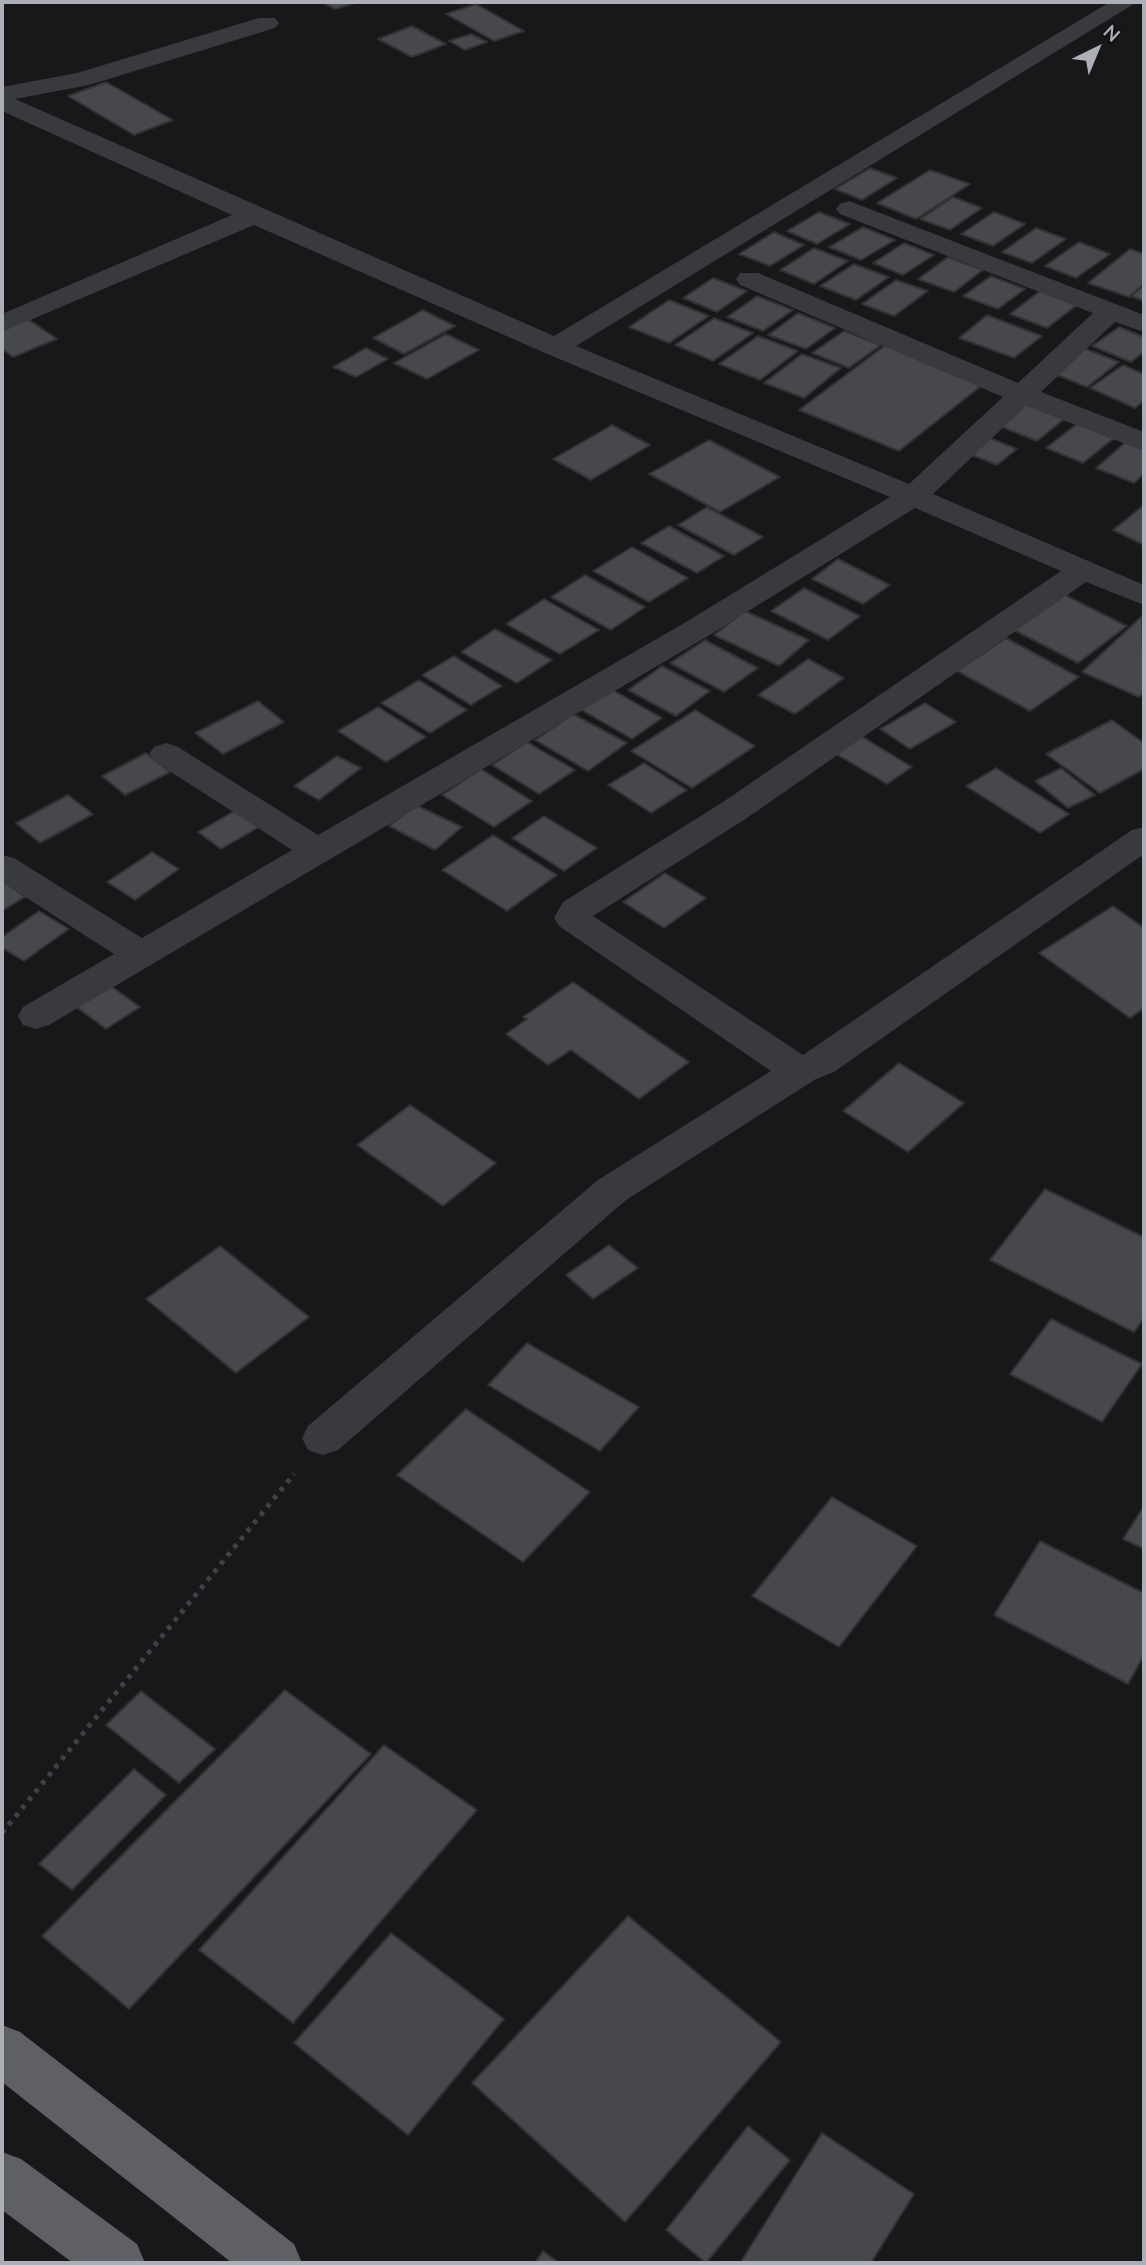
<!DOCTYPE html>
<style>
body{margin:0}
#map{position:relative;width:1146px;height:2265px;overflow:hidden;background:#18181a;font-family:"Nunito Sans",sans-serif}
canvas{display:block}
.frame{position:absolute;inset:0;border:4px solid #acafb8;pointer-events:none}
.north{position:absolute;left:1062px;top:14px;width:70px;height:70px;-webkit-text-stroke:5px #131315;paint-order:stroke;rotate:43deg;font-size:19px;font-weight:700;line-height:28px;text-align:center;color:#acafb8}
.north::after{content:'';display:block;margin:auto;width:24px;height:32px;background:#acafb8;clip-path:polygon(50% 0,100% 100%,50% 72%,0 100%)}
</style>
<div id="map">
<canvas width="1146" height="2265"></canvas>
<div class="frame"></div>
<div class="north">N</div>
</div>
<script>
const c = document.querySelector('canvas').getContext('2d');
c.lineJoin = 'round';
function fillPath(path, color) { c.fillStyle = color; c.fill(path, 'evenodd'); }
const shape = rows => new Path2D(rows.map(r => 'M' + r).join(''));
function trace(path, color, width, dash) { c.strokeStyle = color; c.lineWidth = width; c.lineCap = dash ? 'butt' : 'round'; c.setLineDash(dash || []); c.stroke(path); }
const building = shape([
 [322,2,358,2,335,9,322,2],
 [476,4,524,31,494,41,446,14,476,4],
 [412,26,446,44,412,57,378,39,412,26],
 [471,34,487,42,465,50,449,41,471,34],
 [106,82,173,120,134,135,68,96,106,82],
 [870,168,897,178,862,200,835,189,870,168],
 [930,170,970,184,916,219,877,203,930,170],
 [953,197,982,208,950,230,920,219,953,197],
 [819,212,850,224,817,244,787,231,819,212],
 [994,212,1025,224,993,246,961,234,994,212],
 [863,227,895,240,861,260,829,247,863,227],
 [1036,228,1066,239,1032,263,1002,252,1036,228],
 [774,232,804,245,770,266,739,254,774,232],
 [1079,242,1110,254,1076,278,1045,266,1079,242],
 [904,243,934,255,903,275,873,263,904,243],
 [814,248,848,261,814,284,780,270,814,248],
 [1130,249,1144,254,1144,284,1129,297,1088,283,1130,249],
 [948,257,983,270,954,292,918,279,948,257],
 [854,264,889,277,856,300,820,286,854,264],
 [991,276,1025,289,998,309,963,296,991,276],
 [713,278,747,291,717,312,683,298,713,278],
 [896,280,928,291,894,316,862,304,896,280],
 [1144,285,1144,301,1131,296,1144,285],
 [1040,291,1077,305,1047,328,1010,314,1040,291],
 [757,296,793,310,763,331,727,317,757,296],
 [669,300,709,316,669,343,629,327,669,300],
 [423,310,455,326,404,354,373,338,423,310],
 [798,313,835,328,806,349,768,335,798,313],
 [987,315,1042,336,1014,358,959,338,987,315],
 [714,318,753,333,713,361,675,345,714,318],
 [28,319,57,339,13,357,2,349,2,329,28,319],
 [1119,327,1144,337,1144,352,1131,362,1092,346,1119,327],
 [844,331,881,345,849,368,812,353,844,331],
 [446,334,479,350,427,379,394,363,446,334],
 [758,336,798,351,760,380,719,364,758,336],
 [887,344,986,382,899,451,799,410,887,344],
 [1081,347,1119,362,1087,387,1049,372,1081,347],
 [366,348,388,359,356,377,333,367,366,348],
 [802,354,841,368,804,398,764,383,802,354],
 [1123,365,1144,374,1144,401,1135,408,1090,388,1123,365],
 [1027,399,1068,416,1037,441,994,424,1027,399],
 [1082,420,1118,435,1083,463,1046,448,1082,420],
 [612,425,650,445,591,480,553,459,612,425],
 [987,437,1017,449,997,465,967,453,987,437],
 [709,440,780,477,720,512,649,474,709,440],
 [1128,440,1144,446,1144,474,1134,483,1096,468,1128,440],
 [1144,505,1144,545,1113,530,1144,505],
 [707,507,763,537,734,555,678,525,707,507],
 [669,526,724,556,697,573,641,543,669,526],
 [632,547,688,578,649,602,593,571,632,547],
 [838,559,890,585,863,604,812,579,838,559],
 [585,575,645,607,611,630,551,597,585,575],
 [804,588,860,616,828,640,771,611,804,588],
 [1059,592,1127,626,1078,663,1008,627,1059,592],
 [544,599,599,630,560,654,506,624,544,599],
 [745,611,809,640,779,666,714,635,745,611],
 [1142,616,1144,692,1139,697,1082,672,1142,616],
 [495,629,552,660,517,683,461,652,495,629],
 [1006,638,1079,677,1030,711,957,671,1006,638],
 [705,640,758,668,724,692,670,663,705,640],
 [454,656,502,686,471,705,422,675,454,656],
 [808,659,844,678,795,714,758,695,808,659],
 [662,666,710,691,676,716,628,690,662,666],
 [419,680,467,710,430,733,381,703,419,680],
 [611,689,662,718,632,739,580,709,611,689],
 [258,701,284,722,223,754,195,733,258,701],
 [925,703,956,722,910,749,880,729,925,703],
 [378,707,426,737,386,762,338,731,378,707],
 [695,710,755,746,692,788,631,751,695,710],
 [573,714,627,743,588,771,535,740,573,714],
 [1112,720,1144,743,1144,769,1100,793,1046,754,1112,720],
 [856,733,912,767,887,784,831,751,856,733],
 [527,742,575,770,539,794,492,765,527,742],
 [146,753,170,772,125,795,102,776,146,753],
 [337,756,361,768,319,800,294,786,337,756],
 [644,763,687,790,651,813,608,785,644,763],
 [996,768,1069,814,1040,833,966,786,996,768],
 [1061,768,1095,795,1068,808,1035,781,1061,768],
 [481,769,532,801,494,827,442,795,481,769],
 [68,795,93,814,40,843,16,823,68,795],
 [416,805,462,827,435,850,389,826,416,805],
 [236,810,259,827,221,849,198,832,236,810],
 [544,816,597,848,564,871,512,838,544,816],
 [493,835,557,875,507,911,442,870,493,835],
 [152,852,179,869,135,900,107,882,152,852],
 [665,873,706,898,664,928,623,902,665,873],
 [2,880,25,897,2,911,2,880],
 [1113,906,1144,928,1144,1008,1130,1018,1039,953,1113,906],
 [39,911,69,929,24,961,2,948,2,937,39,911],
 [104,981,140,1007,106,1029,71,1003,104,981],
 [573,982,689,1062,639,1099,571,1050,548,1065,506,1034,527,1019,523,1017,573,982],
 [899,1063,964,1103,908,1152,843,1111,899,1063],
 [410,1105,496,1163,443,1206,357,1145,410,1105],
 [1045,1189,1144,1237,1144,1318,1134,1332,990,1260,1045,1189],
 [609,1245,638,1268,593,1299,566,1275,609,1245],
 [220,1246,309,1317,236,1373,146,1299,220,1246],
 [1051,1319,1142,1364,1102,1422,1010,1374,1051,1319],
 [527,1343,639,1407,600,1451,488,1385,527,1343],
 [466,1409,590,1492,523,1562,397,1475,466,1409],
 [832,1497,917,1546,839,1647,752,1596,832,1497],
 [1144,1506,1144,1549,1123,1539,1144,1506],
 [1040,1541,1144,1593,1144,1655,1128,1684,994,1615,1040,1541],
 [285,1690,371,1754,129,2009,42,1936,285,1690],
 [141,1691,215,1749,179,1783,106,1725,141,1691],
 [384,1745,477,1810,293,2023,199,1950,384,1745],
 [134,1769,166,1795,72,1890,39,1864,134,1769],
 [628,1916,781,2042,625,2222,472,2083,628,1916],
 [391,1933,504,2019,408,2135,294,2043,391,1933],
 [748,2126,790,2160,706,2263,666,2230,748,2126],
 [822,2133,914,2194,871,2263,740,2263,822,2133],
 [543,2251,559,2263,535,2263,543,2251]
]);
fillPath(building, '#47484c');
trace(building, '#323235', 2);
trace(shape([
 [2,1833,294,1474]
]), '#404145', 5, [4.5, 6]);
fillPath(shape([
 [1110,2,1137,2,576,346,909,484,1003,397,740,285,736,279,740,273,758,273,1018,383,1093,313,840,214,836,209,840,204,849,201,1144,315,1144,332,1115,322,1041,392,1144,432,1144,451,1026,406,933,494,1144,585,1144,605,1086,582,747,818,593,916,803,1055,1132,830,1144,827,1144,854,834,1072,816,1079,626,1200,338,1450,323,1455,308,1450,302,1438,308,1426,598,1180,771,1071,559,926,554,918,563,902,723,802,1061,571,915,508,708,636,49,1025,36,1029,23,1025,18,1016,23,1007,114,954,2,882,2,855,14,858,142,938,292,850,154,761,149,754,154,747,166,743,178,747,318,835,686,622,890,497,545,353,254,225,2,332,2,314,232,215,2,111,2,87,77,73,259,18,275,18,279,23,275,28,89,85,15,99,554,336,1110,2]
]), '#393a3e');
fillPath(shape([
 [2,2025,20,2032,294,2244,302,2263,232,2263,2,2082,2,2025],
 [2,2152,21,2159,137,2244,145,2263,73,2263,2,2210,2,2152]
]), '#5e6066');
</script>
